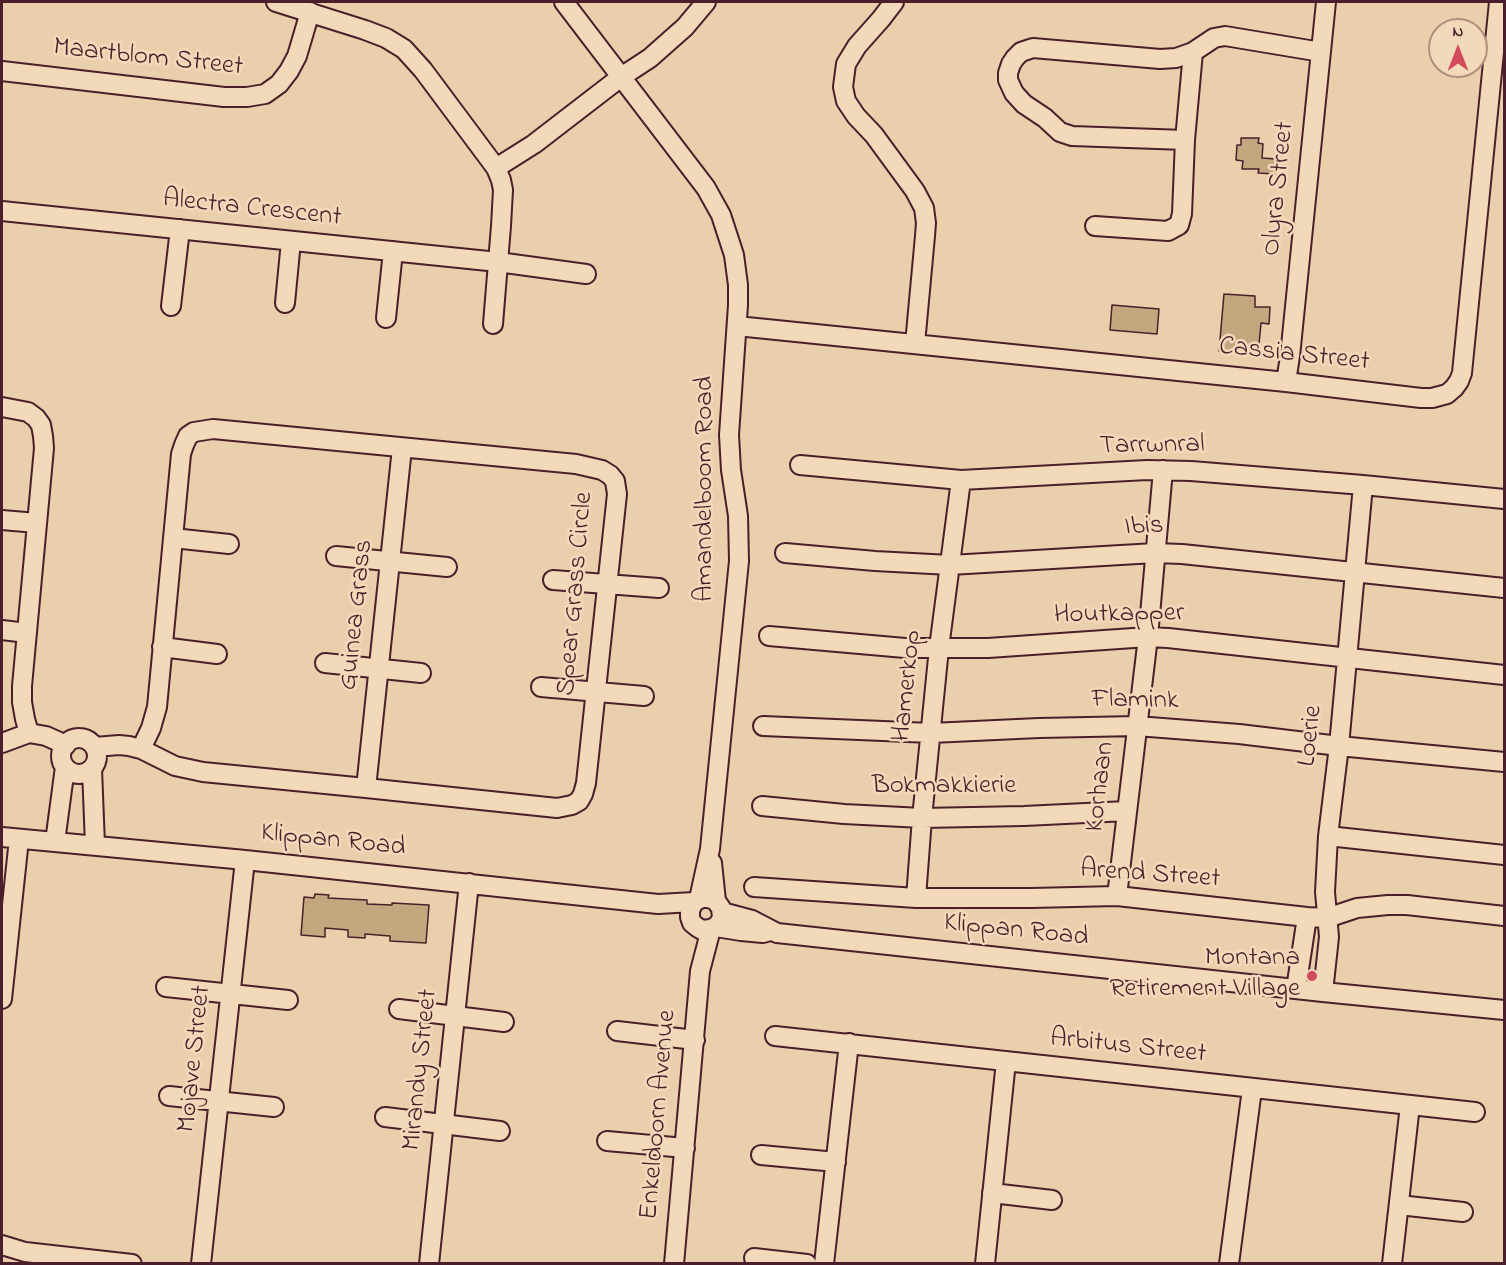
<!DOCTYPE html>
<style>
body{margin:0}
#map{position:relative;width:1506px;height:1265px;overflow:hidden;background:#e9cfab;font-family:"Indie Flower",sans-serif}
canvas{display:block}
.frame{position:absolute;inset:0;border:3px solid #4a1f2b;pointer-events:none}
.north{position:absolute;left:1428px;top:18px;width:60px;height:60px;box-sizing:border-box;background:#f2d9b9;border:2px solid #af8f80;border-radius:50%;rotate:0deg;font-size:16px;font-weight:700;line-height:24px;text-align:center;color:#4a1f2b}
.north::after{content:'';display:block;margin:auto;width:21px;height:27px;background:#d1495b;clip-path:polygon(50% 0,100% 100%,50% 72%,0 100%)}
</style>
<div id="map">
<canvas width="1506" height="1265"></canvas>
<div class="frame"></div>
<div class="north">N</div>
</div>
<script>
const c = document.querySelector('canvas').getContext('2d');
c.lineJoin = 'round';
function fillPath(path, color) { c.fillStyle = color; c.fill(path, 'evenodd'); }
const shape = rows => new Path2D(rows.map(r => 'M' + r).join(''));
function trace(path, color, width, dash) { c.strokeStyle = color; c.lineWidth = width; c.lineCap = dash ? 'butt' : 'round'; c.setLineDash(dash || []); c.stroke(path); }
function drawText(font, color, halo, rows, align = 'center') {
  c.font = font + ' "Indie Flower",sans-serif'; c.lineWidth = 5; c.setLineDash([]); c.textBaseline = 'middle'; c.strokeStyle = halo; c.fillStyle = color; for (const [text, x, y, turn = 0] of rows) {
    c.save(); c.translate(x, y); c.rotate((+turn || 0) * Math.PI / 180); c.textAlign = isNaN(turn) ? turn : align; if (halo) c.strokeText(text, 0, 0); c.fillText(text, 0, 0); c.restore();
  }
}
const building = shape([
 [1241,138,1259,138,1258,143,1263,144,1262,158,1276,159,1275,174,1258,173,1259,169,1242,169,1243,161,1236,160,1237,145,1241,145,1241,138],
 [1224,294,1255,296,1255,307,1270,307,1269,324,1261,323,1258,355,1219,351,1224,294],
 [1112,305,1159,309,1157,334,1110,330,1112,305],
 [315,894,329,895,328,898,367,900,367,904,392,905,392,903,429,905,426,943,390,941,390,936,365,934,365,938,348,937,348,930,325,928,325,937,301,935,304,897,314,898,315,894]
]);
fillPath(building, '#c3a77e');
trace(building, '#4a1f2b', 1.5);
const minor = shape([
 [276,2,365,30,386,38,404,49,423,70,496,168,501,180,503,190,501,226,493,324],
 [564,2,706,188,721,215,734,255,738,285,738,305,729,435,731,470,738,516,739,561,710,849,699,899],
 [894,2,881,19,857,46,846,64,843,87,846,101,856,116,874,135,915,191,924,208,926,223,925,236,915,344],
 [2,71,224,97,247,97,265,94,279,84,289,71,297,56,310,12],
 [1185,140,1072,136,1060,132,1045,118,1024,104,1014,93,1008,80,1008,73,1011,64,1015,58,1021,52,1033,48,1160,59,1176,58,1193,52,1214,38,1225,36,1321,52],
 [496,168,534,144,621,77,650,58,685,27,706,2],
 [2,211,498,262,586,274],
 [1095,226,1168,231,1179,225,1182,214,1185,140,1193,52],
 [285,303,291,241],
 [171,306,180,229],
 [386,318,393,251],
 [737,326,1286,382,1421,398,1432,398,1447,394,1454,388,1459,381,1462,373,1499,2],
 [1286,382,1290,356,1326,2],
 [2,407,28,412,36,418,41,425,43,436,44,448,22,686,22,702,25,719,29,733],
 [800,465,961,480,1147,470,1191,471,1363,485,1504,499],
 [2,520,37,523],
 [173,538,229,544],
 [785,553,875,561,950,565,1155,553,1182,554,1504,588],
 [336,556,447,567],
 [553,580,659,588],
 [2,630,27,633],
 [769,636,905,648,988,648,1148,637,1168,638,1504,675],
 [162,647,217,654],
 [325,663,421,673],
 [541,687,644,696],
 [763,726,931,733,1039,728,1137,726,1239,734,1339,746,1504,762],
 '61 756a18 18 0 1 1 36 0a18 18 0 1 1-36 0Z',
 [2,743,29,733,46,736,66,745],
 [95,747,119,745,129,746,141,749,175,766,203,772,366,788,557,808,572,805,579,801,583,794,586,783,617,494,615,481,610,475,602,470,576,464,213,429,194,432,188,436,184,445,181,454,157,707,151,728,141,749],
 [92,769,95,845],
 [366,788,402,448],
 [762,806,844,814,922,818,1024,816,1127,811],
 [1328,836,1504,855],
 [2,837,245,860,658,904,694,902],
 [55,842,65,767],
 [712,863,716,901,721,908,722,918,718,925,711,929,702,930,697,927,692,923,690,917,690,910,693,904,697,900,703,898,709,898,716,901],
 [754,887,916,898,1031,898,1117,896,1307,917,1327,918,1357,908,1388,905,1407,905,1504,916],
 [1117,896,1148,637,1163,470],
 [916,898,922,818,939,648,961,480],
 [722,912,752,920,777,933,1323,992,1504,1010],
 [716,927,741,931,763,933,770,931],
 [166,987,288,1000],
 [1296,989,1307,917],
 [1323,992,1329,937,1325,892,1328,836,1339,746,1363,485],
 [2,999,19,839],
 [399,1009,504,1022],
 [617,1031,695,1040],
 [775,1036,1475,1112],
 [169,1096,274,1107],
 [385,1117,500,1131],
 [607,1141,685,1148],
 [761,1155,836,1162],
 [992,1193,1052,1200],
 [1399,1205,1463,1212],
 [2,1245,25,1252,132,1264],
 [754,1258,807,1264],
 [201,1264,245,860],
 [429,1264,469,883],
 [674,1264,700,971,711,929],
 [824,1264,849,1043],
 [985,1264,1006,1061],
 [1229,1264,1252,1089],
 [1392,1264,1410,1105]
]);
trace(minor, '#4a1f2b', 22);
trace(minor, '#f2d9b9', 18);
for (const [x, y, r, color] of [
 [1312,976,6,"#d1495b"]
]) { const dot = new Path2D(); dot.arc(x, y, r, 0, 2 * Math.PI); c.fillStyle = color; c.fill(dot); trace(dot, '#f2d9b9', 2); }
drawText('27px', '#4a1f2b', '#f2d9b9', [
 ["Maartblom Street",148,59,6],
 ["Olyra Street",1280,189,-84],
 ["Alectra Crescent",252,210,6],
 ["Cassia Street",1294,356,6],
 ["Tarrwnral",1152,447,-1],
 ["Amandelboom Road",707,489,-90],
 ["Ibis",1144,528,-2],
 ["Spear Grass Circle",577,594,-85],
 ["Guinea Grass",358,615,-84],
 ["Houtkapper",1119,616,-1],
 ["Hamerkop",909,686,-84],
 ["Flamink",1135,702,1],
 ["Loerie",1312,736,-84],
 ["Korhaan",1102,787,-83],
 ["Bokmakkierie",944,788],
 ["Klippan Road",333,842,6],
 ["Arend Street",1150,876,4],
 ["Klippan Road",1016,932,6],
 ["Arbitus Street",1128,1048,6],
 ["Mojave Street",196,1059,-84],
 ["Mirandy Street",422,1070,-84],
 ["Enkeldoorn Avenue",660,1115,-85]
]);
drawText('27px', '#4a1f2b', '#f2d9b9', [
 ["Montana",1300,960],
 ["Retirement Village",1300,991]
], 'right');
</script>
